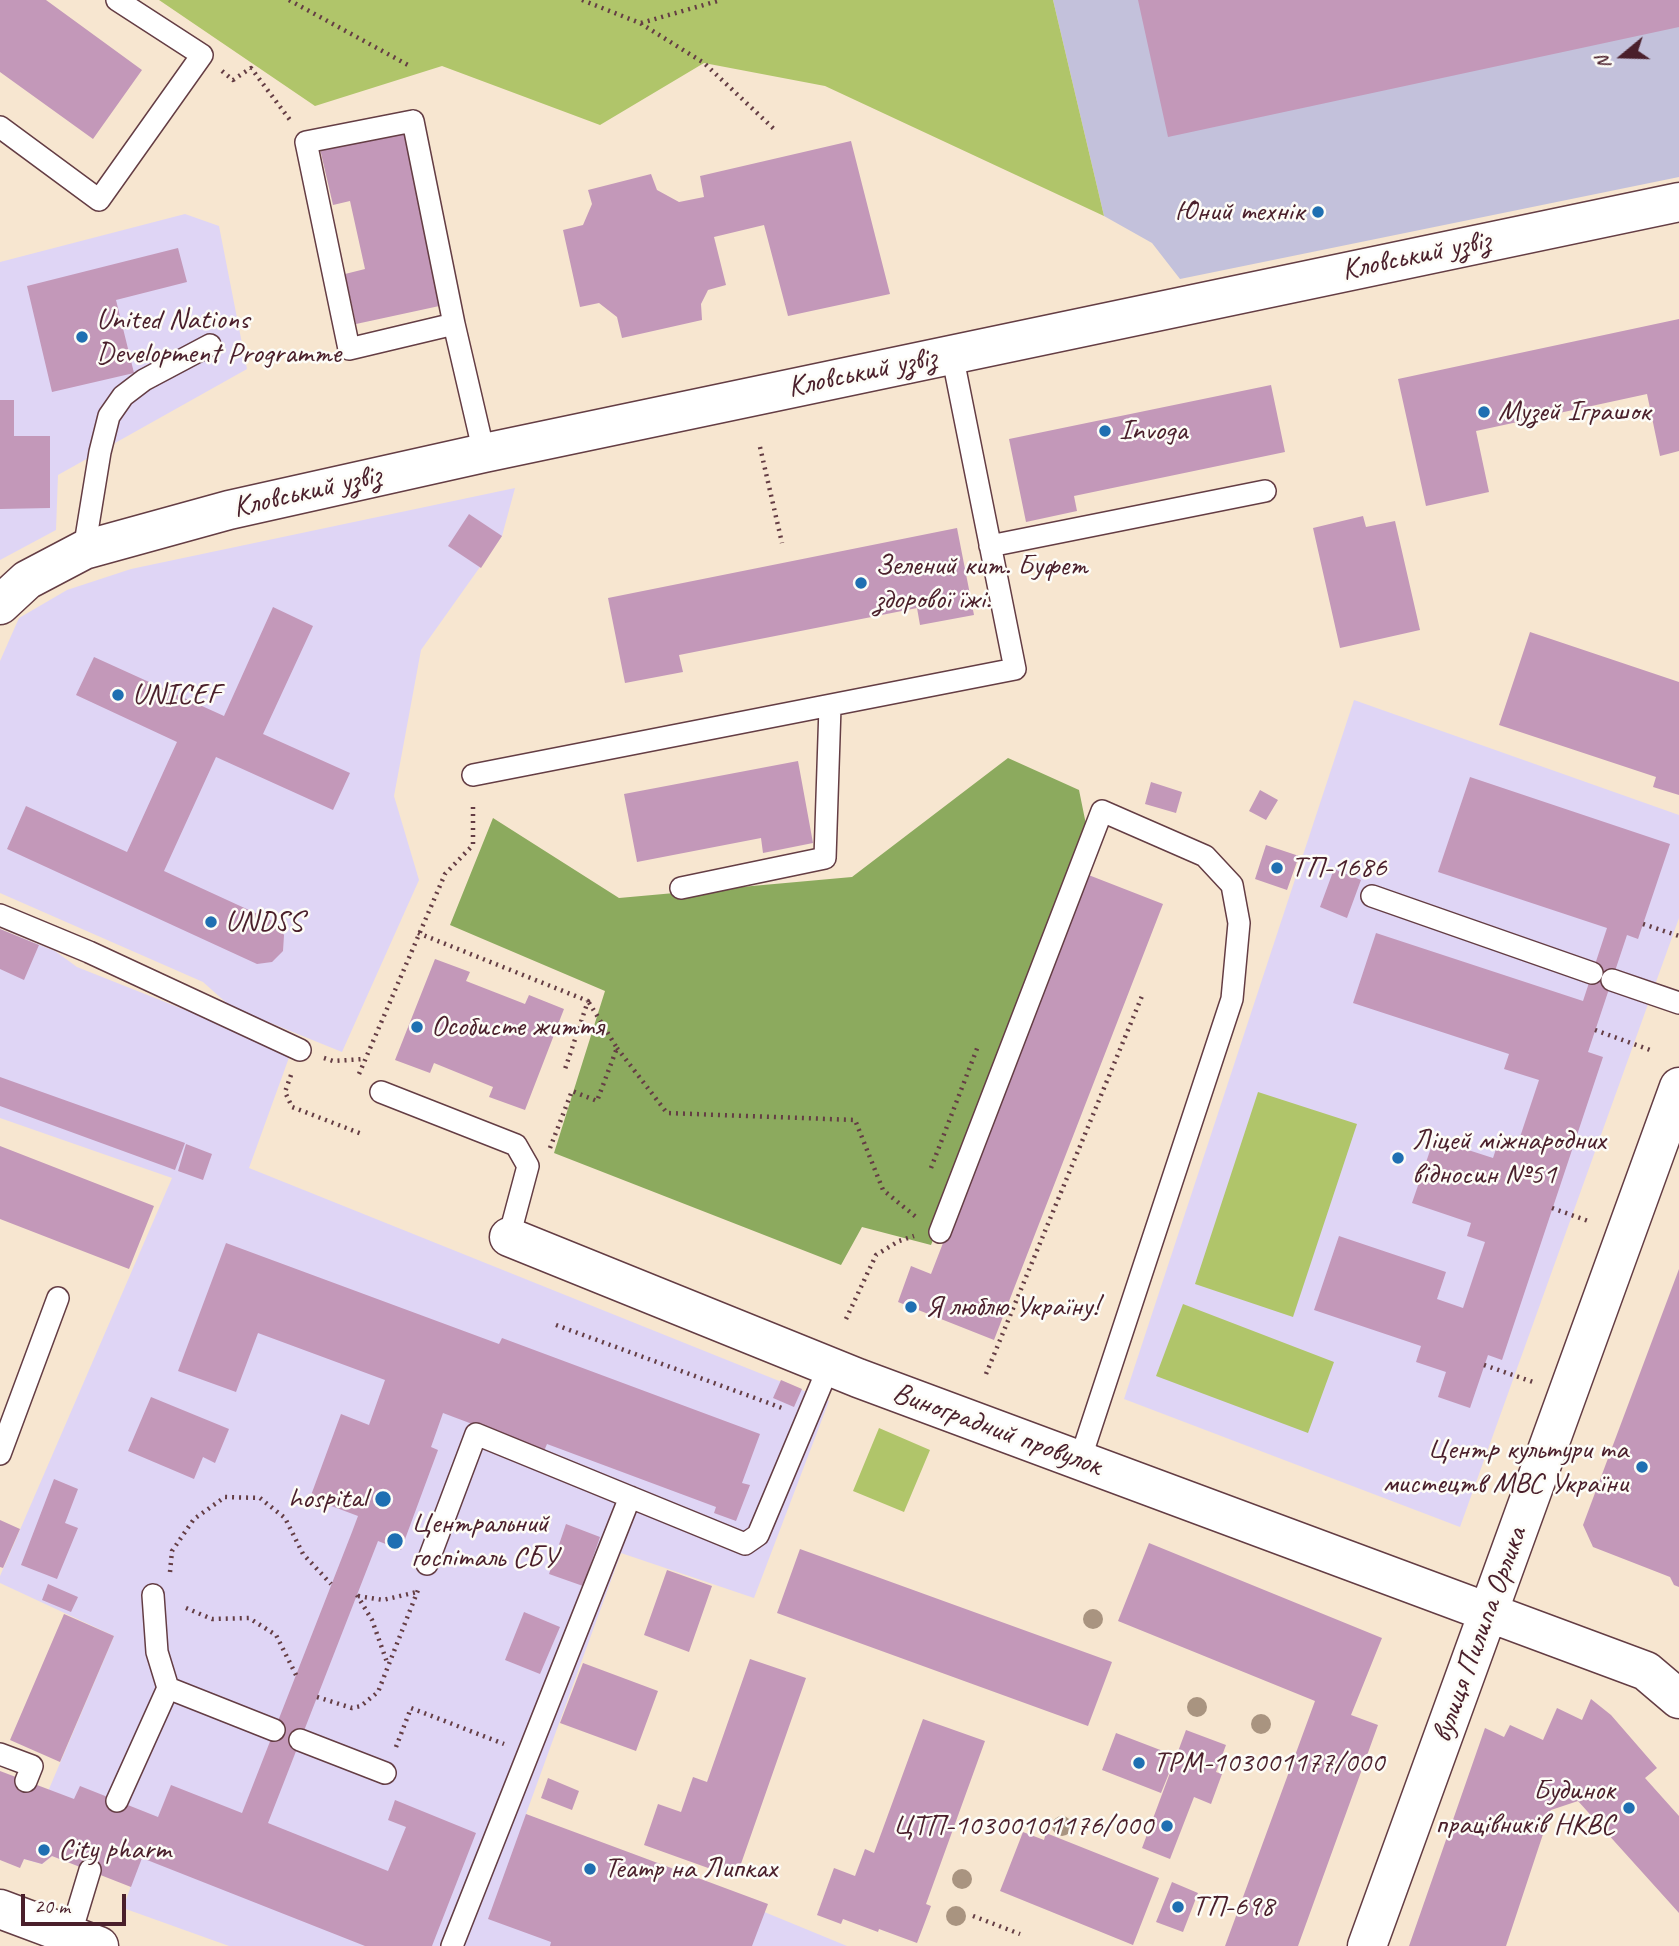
<!DOCTYPE html>
<meta charset="utf-8">
<style>
body{margin:0}
#map{position:relative;width:1679px;height:1946px;overflow:hidden;background:#f7e6d0;font-family:Caveat,sans-serif}
canvas{display:block}
.north{position:absolute;left:1588px;top:21px;width:70px;height:70px;-webkit-text-stroke:5px #fdfcf7;paint-order:stroke;rotate:251deg;font-size:19px;font-weight:700;line-height:28px;text-align:center;color:#4a1f2b}
.north::after{content:'';display:block;margin:auto;width:24px;height:32px;background:#4a1f2b;clip-path:polygon(50% 0,100% 100%,50% 72%,0 100%)}
.scale{position:absolute;left:21px;top:1894px;width:105px;height:32px;box-sizing:border-box;border:4px solid #4a1f2b;border-top:0;padding-left:9px;font-size:21px;line-height:24px;white-space:nowrap;color:#4a1f2b;-webkit-text-stroke:5px #fdfcf7;paint-order:stroke}
</style>
<div id="map">
<canvas width="1679" height="1946"></canvas>
<div class="north">N</div>
<div class="scale">20 m</div>
</div>
<script>
const c = document.querySelector('canvas').getContext('2d');
c.lineJoin = 'round';
function fillPath(path, color) { c.fillStyle = color; c.fill(path, 'evenodd'); }
const shape = rows => new Path2D(rows.map(r => 'M' + r).join(''));
function trace(path, color, width, dash) { c.strokeStyle = color; c.lineWidth = width; c.lineCap = dash ? 'butt' : 'round'; c.setLineDash(dash || []); c.stroke(path); }
function drawText(font, color, halo, rows, align = 'center') {
  c.font = font + ' Caveat,sans-serif'; c.lineWidth = 5; c.setLineDash([]); c.textBaseline = 'middle'; c.strokeStyle = halo; c.fillStyle = color; for (const [text, x, y, turn = 0] of rows) {
    c.save(); c.translate(x, y); c.rotate((+turn || 0) * Math.PI / 180); c.textAlign = isNaN(turn) ? turn : align; if (halo) c.strokeText(text, 0, 0); c.fillText(text, 0, 0); c.restore();
  }
}
fillPath(shape([
 [185,214,219,226,247,369,58,475,56,530,0,560,0,262],
 [515,488,502,536,421,650,394,796,419,880,342,1052,231,1007,203,982,0,893,0,661,19,618,67,590,131,569],
 [1354,700,1679,815,1679,918,1460,1527,1124,1399],
 [0,929,55,951,77,967,291,1052,249,1168,829,1401,754,1598,621,1553,526,1814,847,1946,229,1946,123,1908,131,1886,52,1856,42,1864,24,1859,49,1789,114,1636,0,1583,0,1576,172,1178,0,1118]
]), '#dfd5f5');
fillPath(shape([
 [1053,0,1679,0,1679,177,1180,279,1152,243,1104,216]
]), '#c3c1db');
fillPath(shape([
 [159,0,1053,0,1104,216,825,86,704,63,600,125,442,66,315,106],
 [1258,1092,1357,1124,1293,1317,1195,1284],
 [1183,1304,1334,1362,1308,1433,1156,1376],
 [879,1428,930,1450,904,1512,853,1491]
]), '#b0c56a');
fillPath(shape([
 [1008,758,1079,790,1090,844,931,1245,862,1227,841,1265,554,1153,605,991,450,925,493,818,619,898,852,877]
]), '#8caa5e');
fillPath(shape([
 [0,0,46,0,142,70,93,139,0,72],
 [1138,0,1679,0,1679,27,1168,137],
 [405,130,444,305,356,324,345,274,365,269,350,201,333,205,320,149],
 [851,141,890,294,788,316,764,225,714,237,726,285,708,290,701,304,702,320,622,338,617,317,599,303,580,307,563,230,583,225,592,204,588,190,651,174,657,190,679,202,704,197,700,176],
 [178,248,187,282,116,300,134,373,52,392,27,286],
 [1679,319,1679,451,1660,456,1647,394,1476,431,1489,492,1426,506,1398,379],
 [1271,385,1285,452,1074,496,1077,511,1026,522,1009,439],
 [0,400,14,400,14,436,50,436,50,508,0,509],
 [469,514,502,536,481,568,448,546],
 [1363,516,1366,527,1395,521,1420,630,1340,648,1313,528],
 [957,528,974,615,920,625,917,608,679,655,683,672,625,683,608,598],
 [273,607,313,626,263,734,350,773,333,810,216,757,164,871,275,922,284,935,283,951,272,962,257,964,7,849,26,806,127,852,177,742,76,695,94,657,224,716],
 [1530,632,1679,682,1679,795,1653,787,1656,777,1499,725],
 [798,761,813,843,763,853,761,838,637,862,624,794],
 [1470,777,1670,844,1638,939,1627,935,1588,1052,1603,1057,1502,1360,1488,1355,1470,1408,1438,1397,1446,1372,1416,1362,1421,1346,1314,1310,1339,1236,1446,1272,1437,1299,1463,1308,1485,1242,1467,1236,1471,1223,1412,1203,1434,1139,1493,1158,1497,1146,1515,1152,1539,1080,1504,1069,1509,1054,1353,1003,1376,933,1583,1001,1607,928,1438,872],
 [1151,782,1182,792,1176,813,1145,804],
 [1260,790,1278,800,1266,820,1249,811],
 [1266,845,1299,856,1287,890,1255,879],
 [1334,869,1361,880,1347,918,1320,907],
 [1086,874,1163,904,994,1340,898,1302,911,1266,931,1274],
 [0,929,39,945,24,980,0,969],
 [435,959,470,972,466,981,525,1004,529,995,564,1009,525,1110,489,1097,493,1087,434,1063,430,1073,395,1060],
 [0,1077,185,1143,175,1170,0,1106],
 [186,1144,212,1154,203,1180,178,1171],
 [0,1146,154,1206,129,1269,0,1219],
 [226,1243,499,1344,502,1338,760,1434,742,1483,750,1485,736,1521,714,1513,716,1507,547,1444,544,1451,443,1413,431,1447,438,1450,401,1550,378,1541,268,1823,388,1871,406,1827,388,1820,395,1800,476,1833,432,1946,365,1946,142,1858,131,1887,52,1856,42,1864,24,1859,20,1868,0,1860,0,1771,74,1799,80,1786,158,1817,171,1785,242,1813,352,1532,358,1516,310,1498,341,1414,369,1425,385,1380,258,1333,236,1392,178,1371],
 [1679,1269,1679,1587,1674,1585,1670,1577,1593,1547,1583,1525],
 [781,1380,802,1389,794,1407,773,1398],
 [151,1397,229,1429,215,1463,203,1457,194,1479,128,1451],
 [54,1479,78,1489,65,1523,78,1528,57,1579,21,1565],
 [0,1520,20,1529,3,1568,0,1567],
 [566,1524,600,1537,583,1586,549,1574],
 [1149,1543,1382,1638,1351,1715,1378,1725,1298,1946,1225,1946,1315,1701,1118,1621],
 [800,1549,1112,1662,1088,1726,777,1613],
 [667,1570,712,1586,689,1652,644,1635],
 [48,1584,78,1597,71,1612,42,1600],
 [524,1612,560,1627,540,1674,505,1660],
 [64,1614,114,1636,60,1762,10,1740],
 [750,1659,806,1678,736,1878,644,1845,658,1804,681,1812,693,1777,707,1782],
 [583,1663,658,1691,636,1751,560,1723],
 [1591,1699,1611,1715,1657,1768,1645,1778,1679,1816,1679,1913,1578,1801,1551,1810,1506,1946,1409,1946,1485,1728,1504,1737,1510,1725,1543,1740,1557,1708,1582,1720],
 [923,1719,985,1741,926,1904,931,1906,917,1943,879,1929,878,1932,843,1919,841,1924,817,1915,834,1868,855,1876,865,1849,874,1853],
 [1186,1730,1226,1745,1216,1772,1222,1774,1211,1804,1194,1797,1170,1859,1142,1848],
 [1116,1733,1176,1756,1161,1793,1102,1770],
 [548,1778,579,1791,572,1810,541,1798],
 [526,1814,768,1904,752,1946,550,1946,551,1942,488,1919],
 [1023,1832,1044,1840,1046,1833,1159,1878,1133,1945,1000,1891],
 [1172,1882,1198,1893,1183,1932,1156,1922]
]), '#c398b9');
const service = shape([
 [413,121,454,324,349,349,306,142,413,121],
 [0,127,99,200,202,55,117,0],
 [454,324,484,453],
 [990,546,1265,491],
 [84,550,100,452,109,416,123,396,144,380,210,345],
 [473,775,1015,669,952,354],
 [681,888,825,858,830,707],
 [1372,896,1592,973],
 [0,915,89,952,300,1050],
 [1612,980,1679,1003],
 [381,1092,516,1145,528,1166,509,1237],
 [940,1232,1102,811,1205,856,1232,885,1239,923,1232,999,1080,1460],
 [0,1454,58,1298],
 [427,1564,476,1434,745,1544,758,1535,829,1366],
 [168,1688,274,1730],
 [300,1740,385,1773],
 [0,1754,32,1766,26,1781],
 [117,1801,168,1688,157,1652,153,1595],
 [70,1936,90,1870],
 [452,1946,630,1497]
]);
const minor = shape([
 [509,1237,858,1378,1646,1671,1679,1699],
 [0,1909,99,1946],
 [1367,1946,1679,1087]
]);
const tertiary = shape([
 [0,605,27,580,84,550,229,510,484,453,1679,202]
]);
trace(service, '#643d44', 24);
trace(minor, '#643d44', 41);
trace(tertiary, '#643d44', 41);
trace(shape([
 [289,0,408,65],
 [582,0,640,23,704,63,774,129],
 [641,23,721,0],
 [222,71,233,80,251,68,290,120],
 [760,447,782,543],
 [1643,924,1679,936],
 [418,933,588,1001,564,1072],
 [1595,1030,1653,1051],
 [617,1048,667,1113,855,1120,883,1190,916,1217],
 [324,1058,333,1061,364,1059],
 [359,1074,445,874,473,845,473,804],
 [291,1075,285,1092,292,1107,362,1134],
 [550,1148,572,1091,597,1101,617,1048,588,1001],
 [931,1168,978,1046],
 [1552,1208,1591,1222],
 [846,1319,876,1255,899,1241,914,1236],
 [556,1325,782,1408],
 [1484,1365,1533,1382],
 [986,1374,1142,996],
 [170,1572,172,1551,194,1519,225,1497,260,1498,285,1518,303,1554,331,1584],
 [357,1595,372,1620,388,1665],
 [358,1596,383,1600,417,1592],
 [186,1608,212,1619,249,1618,276,1635,296,1675],
 [317,1697,352,1708,361,1706,378,1692,418,1590],
 [396,1747,411,1708,504,1744],
 [973,1916,1020,1934]
]), '#643d44', 4.5, [2, 5]);
trace(service, '#fff', 21);
trace(minor, '#fff', 38);
trace(tertiary, '#fff', 38);
c.fillStyle = '#a99480';
for (const [x, y] of [
 [1093,1619],
 [1197,1707],
 [1261,1724],
 [1062,1826],
 [962,1879],
 [956,1916]
]) { c.beginPath(); c.arc(x, y, 10, 0, 2 * Math.PI); c.fill(); }
for (const [x, y, r, color] of [
 [1318,212,7,"#1f6fb2"],
 [82,337,7,"#1f6fb2"],
 [1484,412,7,"#1f6fb2"],
 [1105,431,7,"#1f6fb2"],
 [861,583,7,"#1f6fb2"],
 [118,695,7,"#1f6fb2"],
 [1277,868,7,"#1f6fb2"],
 [211,922,7,"#1f6fb2"],
 [417,1027,7,"#1f6fb2"],
 [1398,1158,7,"#1f6fb2"],
 [911,1307,7,"#1f6fb2"],
 [1642,1467,7,"#1f6fb2"],
 [383,1499,9,"#1f6fb2"],
 [395,1541,9,"#1f6fb2"],
 [1139,1763,7,"#1f6fb2"],
 [1629,1808,7,"#1f6fb2"],
 [1167,1826,7,"#1f6fb2"],
 [44,1850,7,"#1f6fb2"],
 [590,1869,7,"#1f6fb2"],
 [1178,1907,7,"#1f6fb2"]
]) { const dot = new Path2D(); dot.arc(x, y, r, 0, 2 * Math.PI); c.fillStyle = color; c.fill(dot); trace(dot, '#fdfcf7', 2.5); }
drawText('30px', '#4a1f2b', '#fdfcf7', [
 ["Юний технік",1304,212,"right"],
 ["United Nations",96,320],
 ["Development Programme",96,354],
 ["Музей Іграшок",1498,412],
 ["Invoga",1119,431],
 ["Зелений кит. Буфет",875,566],
 ["здорової їжі.",875,600],
 ["UNICEF",132,695],
 ["ТП-1686",1291,868],
 ["UNDSS",225,922],
 ["Особисте життя",431,1027],
 ["Ліцей міжнародних",1412,1141],
 ["відносин №51",1412,1175],
 ["Я люблю Україну!",925,1307],
 ["Центр культури та",1628,1450,"right"],
 ["мистецтв МВС України",1628,1484,"right"],
 ["hospital",367,1499,"right"],
 ["Центральний",411,1524],
 ["госпіталь СБУ",411,1558],
 ["ТРМ-103001177/000",1153,1763],
 ["Будинок",1615,1791,"right"],
 ["працівників НКВС",1615,1825,"right"],
 ["ЦТП-10300101176/000",1153,1826,"right"],
 ["City pharm",58,1850],
 ["Театр на Липках",604,1869],
 ["ТП-698",1192,1907]
], 'left');
drawText('30px', '#4a1f2b', '#fdfcf7', [
 ["Кловський узвіз",1416,256,-12],
 ["Кловський узвіз",862,373,-12],
 ["Кловський узвіз",307,492,-13],
 ["Виноградний провулок",997,1430,20],
 ["вулиця Пилипа Орлика",1480,1635,-70]
]);
</script>
